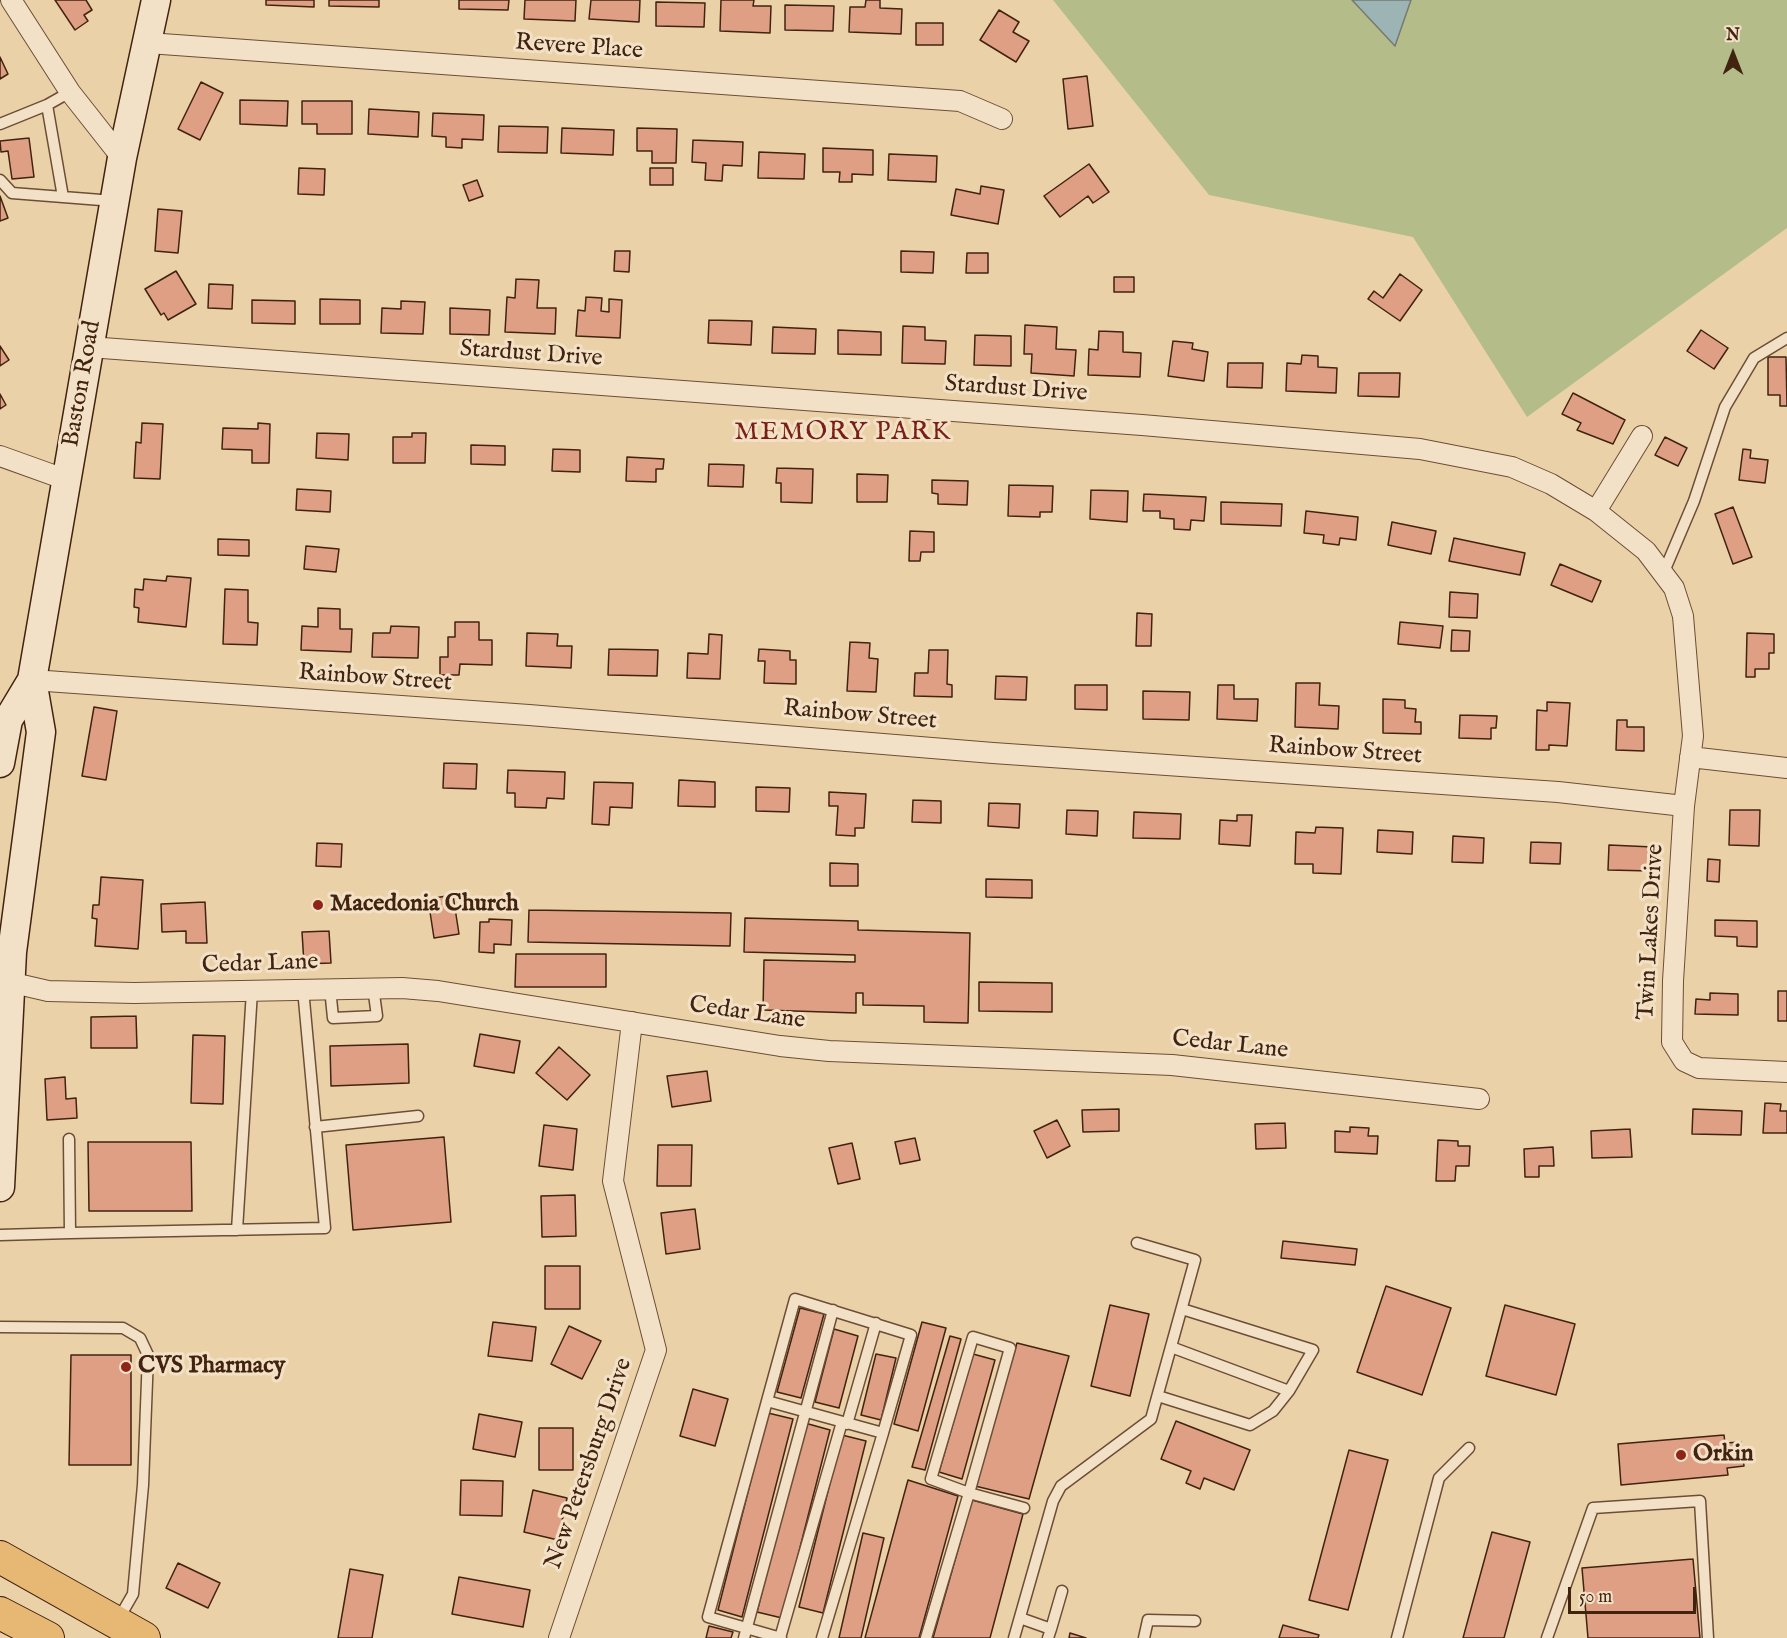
<!DOCTYPE html>
<style>
body{margin:0}
#map{position:relative;width:1787px;height:1638px;overflow:hidden;background:#ebd1a8;font-family:"IM FELL English",serif}
canvas{display:block}
.north{position:absolute;left:1703px;top:24px;width:60px;height:60px;-webkit-text-stroke:4px #f2e1c6;paint-order:stroke;rotate:0deg;font-size:16px;font-weight:700;line-height:24px;text-align:center;color:#412310}
.north::after{content:'';display:block;margin:auto;width:21px;height:27px;background:#412310;clip-path:polygon(50% 0,100% 100%,50% 72%,0 100%)}
.scale{position:absolute;left:1568px;top:1587px;width:128px;height:27px;box-sizing:border-box;border:3px solid #412310;border-top:0;padding-left:8px;font-size:18px;line-height:21px;white-space:nowrap;color:#412310;-webkit-text-stroke:4px #f2e1c6;paint-order:stroke}
</style>
<div id="map">
<canvas width="1787" height="1638"></canvas>
<div class="north">N</div>
<div class="scale">50 m</div>
</div>
<script>
const c = document.querySelector('canvas').getContext('2d');
c.lineJoin = 'round';
function fillPath(path, color) { c.fillStyle = color; c.fill(path, 'evenodd'); }
const shape = rows => new Path2D(rows.map(r => 'M' + r).join(''));
function trace(path, color, width, dash) { c.strokeStyle = color; c.lineWidth = width; c.lineCap = dash ? 'butt' : 'round'; c.setLineDash(dash || []); c.stroke(path); }
function drawText(font, color, halo, rows, align = 'center') {
  c.font = font + ' "IM FELL English",serif'; c.lineWidth = 6; c.setLineDash([]); c.textBaseline = 'middle'; c.strokeStyle = halo; c.fillStyle = color; for (const [text, x, y, turn = 0] of rows) {
    c.save(); c.translate(x, y); c.rotate((+turn || 0) * Math.PI / 180); c.textAlign = isNaN(turn) ? turn : align; if (halo) c.strokeText(text, 0, 0); c.fillText(text, 0, 0); c.restore();
  }
}
fillPath(shape([
 [1053,0,1787,0,1787,228,1527,417,1413,237,1209,195]
]), '#b4bc8a');
const water = shape([
 [1352,0,1411,0,1395,46,1352,0]
]);
fillPath(water, '#9cb4b3');
trace(water, '#787a72', 1.5);
const building = shape([
 [55,0,86,0,92,10,84,15,88,21,75,30,55,0],
 [266,0,314,0,314,7,266,5,266,0],
 [329,0,379,0,379,7,329,6,329,0],
 [459,0,509,0,508,10,459,9,459,0],
 [525,0,576,0,575,21,524,19,525,0],
 [591,0,640,0,639,22,589,19,591,0],
 [721,0,754,0,753,6,771,6,770,33,720,31,721,0],
 [866,0,880,0,880,8,902,9,901,34,849,32,850,7,865,7,866,0],
 [656,2,705,3,704,27,656,26,656,2],
 [785,5,834,6,833,31,785,30,785,5],
 [999,10,1019,22,1013,32,1029,41,1016,62,980,40,999,10],
 [916,23,943,23,943,45,916,45,916,23],
 [0,57,8,74,0,79,0,57],
 [1087,76,1093,126,1068,129,1063,79,1087,76],
 [201,82,223,93,200,140,178,129,201,82],
 [240,100,288,101,287,126,240,124,240,100],
 [302,101,352,101,352,134,317,134,317,124,302,124,302,101],
 [369,109,419,112,418,137,368,134,369,109],
 [433,113,484,115,483,140,462,139,462,148,446,147,446,137,432,136,433,113],
 [499,126,548,127,547,153,498,152,499,126],
 [562,128,614,130,613,155,561,153,562,128],
 [637,128,677,129,676,163,652,163,652,151,637,151,637,128],
 [29,138,34,177,12,179,8,151,1,152,0,141,29,138],
 [693,140,743,142,742,166,723,165,722,181,705,180,706,163,692,162,693,140],
 [823,148,873,150,873,175,852,174,852,182,839,182,840,172,823,172,823,148],
 [759,152,805,154,804,179,758,178,759,152],
 [889,154,937,156,936,182,888,180,889,154],
 [1089,164,1109,192,1093,203,1088,196,1060,217,1044,196,1089,164],
 [299,168,325,169,324,195,298,194,299,168],
 [650,168,673,168,673,185,650,185,650,168],
 [477,180,483,196,469,201,463,185,477,180],
 [981,186,1004,190,998,224,951,215,956,189,980,194,981,186],
 [0,196,8,218,0,221,0,196],
 [158,209,182,211,178,253,155,251,158,209],
 [615,251,630,251,629,272,614,271,615,251],
 [901,251,934,252,933,273,901,272,901,251],
 [967,253,988,253,988,273,966,273,967,253],
 [176,271,196,304,168,320,164,313,161,315,145,289,176,271],
 [1400,274,1422,290,1400,321,1368,299,1374,291,1383,298,1400,274],
 [1114,277,1134,277,1134,292,1114,292,1114,277],
 [516,279,539,280,537,308,556,308,555,334,505,332,507,297,515,298,516,279],
 [209,284,233,285,232,309,208,308,209,284],
 [586,297,602,298,601,311,609,312,609,299,622,300,620,338,576,336,578,310,585,311,586,297],
 [320,299,360,300,360,324,320,324,320,299],
 [252,300,295,301,295,324,252,323,252,300],
 [401,301,425,302,423,334,381,333,382,308,401,309,401,301],
 [450,308,490,310,489,335,450,334,450,308],
 [709,320,752,321,751,345,708,343,709,320],
 [1025,325,1057,327,1056,349,1076,350,1074,376,1031,373,1032,354,1024,354,1025,325],
 [903,326,925,327,925,340,946,341,945,364,902,363,903,326],
 [773,327,816,329,815,354,772,353,773,327],
 [838,330,881,332,881,355,838,354,838,330],
 [1701,330,1728,348,1714,369,1687,351,1701,330],
 [1099,331,1123,332,1123,352,1141,353,1140,377,1088,375,1089,349,1098,350,1099,331],
 [975,335,1011,336,1011,366,974,365,975,335],
 [1173,341,1193,343,1192,349,1208,352,1204,381,1168,376,1173,341],
 [0,346,9,360,0,366,0,346],
 [1302,355,1318,356,1318,367,1337,368,1336,393,1286,391,1287,363,1301,364,1302,355],
 [1768,357,1786,357,1787,406,1780,406,1780,395,1768,395,1768,357],
 [1228,363,1263,363,1262,388,1227,387,1228,363],
 [1359,373,1400,373,1399,397,1358,396,1359,373],
 [1573,393,1625,420,1613,444,1577,430,1581,423,1562,414,1573,393],
 [0,394,6,405,0,409,0,394],
 [142,423,163,424,160,479,134,478,136,442,141,443,142,423],
 [258,423,270,424,269,463,252,463,252,450,222,449,223,428,258,429,258,423],
 [317,433,349,434,348,460,316,458,317,433],
 [412,433,426,433,425,463,393,463,393,437,412,437,412,433],
 [1665,437,1687,448,1678,466,1655,455,1665,437],
 [471,445,505,446,505,465,471,464,471,445],
 [553,449,580,450,580,472,552,471,553,449],
 [1743,449,1751,450,1750,458,1768,460,1765,483,1739,480,1743,449],
 [627,457,664,459,663,469,656,469,656,482,626,481,627,457],
 [709,464,744,465,743,487,708,486,709,464],
 [777,468,813,469,812,503,781,502,781,483,776,483,777,468],
 [857,474,888,475,887,502,857,502,857,474],
 [932,480,968,481,967,505,938,504,938,494,932,493,932,480],
 [1009,485,1053,486,1052,512,1040,512,1040,517,1008,516,1009,485],
 [297,489,331,491,330,512,296,510,297,489],
 [1091,490,1128,491,1127,522,1090,519,1091,490],
 [1144,494,1206,497,1204,521,1191,520,1190,530,1174,529,1174,519,1160,518,1160,511,1143,511,1144,494],
 [1221,502,1282,504,1281,526,1221,524,1221,502],
 [1733,507,1752,557,1733,564,1715,514,1733,507],
 [1306,511,1358,517,1356,540,1340,538,1339,545,1323,543,1324,535,1304,533,1306,511],
 [1392,522,1436,531,1431,554,1388,545,1392,522],
 [910,531,934,532,934,552,921,552,920,561,909,561,910,531],
 [1454,538,1525,553,1520,575,1449,561,1454,538],
 [218,539,249,540,249,556,218,555,218,539],
 [306,546,339,549,336,572,304,569,306,546],
 [1560,564,1601,581,1592,602,1551,585,1560,564],
 [167,576,191,578,186,627,138,622,139,608,134,607,135,589,143,590,144,579,166,581,167,576],
 [225,589,248,590,248,622,258,623,257,645,223,644,225,589],
 [1450,592,1478,594,1477,618,1449,617,1450,592],
 [318,608,340,609,340,629,352,629,351,652,301,650,302,626,318,627,318,608],
 [1137,613,1152,614,1151,646,1136,646,1137,613],
 [455,622,479,622,479,640,492,640,492,665,460,664,459,675,440,675,440,657,448,657,448,637,455,637,455,622],
 [1400,622,1443,626,1440,648,1398,644,1400,622],
 [391,626,419,627,418,658,372,657,373,633,390,633,391,626],
 [1452,630,1470,631,1469,651,1451,651,1452,630],
 [527,633,558,634,557,646,572,646,571,668,526,666,527,633],
 [1747,633,1774,634,1774,653,1769,653,1769,669,1755,669,1755,677,1746,677,1747,633],
 [709,634,722,635,720,679,687,678,688,653,708,654,709,634],
 [850,642,870,643,869,658,878,659,876,692,847,691,850,642],
 [609,649,658,650,657,676,608,675,609,649],
 [759,649,790,651,790,660,796,660,796,684,764,683,765,661,758,661,759,649],
 [929,650,948,650,947,684,952,685,952,697,914,696,915,673,928,673,929,650],
 [996,676,1027,677,1026,700,995,699,996,676],
 [1296,683,1320,683,1319,705,1339,706,1338,729,1295,727,1296,683],
 [1075,685,1107,685,1107,710,1075,709,1075,685],
 [1218,685,1234,685,1234,699,1258,699,1257,721,1217,719,1218,685],
 [1143,691,1190,692,1189,720,1143,719,1143,691],
 [1383,699,1405,700,1405,708,1416,709,1415,722,1421,722,1421,734,1383,733,1383,699],
 [1547,702,1570,703,1567,746,1549,745,1549,750,1536,750,1537,710,1547,711,1547,702],
 [94,707,117,711,106,780,82,776,94,707],
 [1460,715,1497,716,1496,728,1491,728,1491,739,1459,738,1460,715],
 [1617,720,1627,720,1627,727,1644,727,1644,751,1616,750,1617,720],
 [444,763,477,764,476,789,443,788,444,763],
 [508,770,565,772,564,799,547,798,546,808,515,807,515,793,507,793,508,770],
 [679,780,715,782,715,807,678,806,679,780],
 [594,782,633,783,632,808,610,807,609,825,592,824,594,782],
 [756,787,790,788,789,812,756,811,756,787],
 [829,792,866,794,864,828,855,828,855,836,836,835,838,806,829,806,829,792],
 [913,800,941,801,941,823,912,822,913,800],
 [989,803,1020,804,1019,828,988,826,989,803],
 [1067,810,1098,811,1097,836,1066,834,1067,810],
 [1730,810,1760,810,1759,846,1729,845,1730,810],
 [1134,812,1181,814,1180,839,1133,838,1134,812],
 [1237,815,1252,815,1250,846,1219,844,1220,820,1237,821,1237,815],
 [1316,827,1343,828,1341,874,1313,873,1313,864,1295,864,1296,832,1315,833,1316,827],
 [1378,830,1413,832,1412,854,1377,852,1378,830],
 [1453,836,1484,838,1483,863,1452,862,1453,836],
 [1531,842,1561,843,1560,864,1530,863,1531,842],
 [317,843,342,844,341,867,316,866,317,843],
 [1609,845,1653,847,1652,871,1608,870,1609,845],
 [1708,859,1720,860,1719,882,1707,881,1708,859],
 [830,863,858,864,858,886,830,886,830,863],
 [101,877,143,880,138,949,95,946,97,919,92,918,93,905,99,905,101,877],
 [986,879,1032,880,1032,898,986,897,986,879],
 [453,895,459,934,434,938,428,899,453,895],
 [205,902,207,943,186,943,186,931,162,932,161,904,205,902],
 [529,910,731,913,730,946,528,942,529,910],
 [745,918,858,921,858,930,970,933,968,1023,924,1022,924,1006,863,1005,863,993,856,993,856,1013,763,1010,764,960,855,962,855,955,744,952,745,918],
 [489,919,512,920,511,945,494,944,494,953,479,952,480,922,489,922,489,919],
 [1715,920,1757,921,1757,947,1737,946,1737,937,1715,936,1715,920],
 [329,931,331,963,304,964,302,932,329,931],
 [516,954,606,954,606,987,515,987,516,954],
 [979,982,1052,983,1052,1012,979,1011,979,982],
 [1778,991,1787,991,1787,1021,1778,1021,1778,991],
 [1710,993,1738,994,1738,1015,1695,1014,1696,999,1710,1000,1710,993],
 [136,1016,137,1048,91,1048,91,1017,136,1016],
 [480,1034,520,1041,514,1073,474,1066,480,1034],
 [193,1035,225,1036,223,1104,191,1103,193,1035],
 [408,1044,409,1083,331,1086,330,1046,408,1044],
 [559,1047,590,1075,567,1100,536,1073,559,1047],
 [707,1071,711,1101,672,1107,667,1076,707,1071],
 [65,1077,66,1099,76,1098,77,1118,47,1120,45,1079,65,1077],
 [1765,1103,1781,1104,1780,1111,1787,1111,1787,1133,1763,1133,1765,1103],
 [1119,1109,1119,1131,1083,1132,1082,1110,1119,1109],
 [1693,1109,1742,1111,1741,1135,1692,1134,1693,1109],
 [1057,1120,1070,1146,1047,1158,1034,1131,1057,1120],
 [1285,1123,1286,1148,1256,1149,1255,1124,1285,1123],
 [544,1125,577,1129,573,1170,539,1166,544,1125],
 [1350,1127,1369,1128,1368,1136,1378,1136,1377,1154,1335,1152,1335,1131,1350,1132,1350,1127],
 [1630,1129,1632,1157,1592,1158,1591,1131,1630,1129],
 [444,1137,451,1222,353,1230,346,1145,444,1137],
 [915,1138,920,1160,900,1164,895,1142,915,1138],
 [1438,1140,1458,1141,1458,1146,1470,1146,1469,1166,1456,1166,1455,1181,1436,1181,1438,1140],
 [88,1142,191,1142,192,1211,89,1211,88,1142],
 [852,1143,860,1179,838,1184,829,1148,852,1143],
 [658,1145,692,1145,691,1186,657,1186,658,1145],
 [1553,1147,1554,1166,1539,1166,1539,1177,1525,1177,1524,1149,1553,1147],
 [575,1195,576,1236,542,1237,541,1196,575,1195],
 [695,1209,700,1249,666,1254,661,1213,695,1209],
 [1283,1241,1357,1249,1355,1265,1281,1258,1283,1241],
 [545,1266,580,1266,580,1309,545,1309,545,1266],
 [1386,1286,1451,1308,1422,1395,1357,1372,1386,1286],
 [1110,1305,1149,1314,1130,1396,1091,1386,1110,1305],
 [1505,1305,1575,1324,1556,1395,1486,1376,1505,1305],
 [800,1308,824,1314,801,1398,777,1392,800,1308],
 [493,1322,536,1327,532,1361,488,1356,493,1322],
 [922,1322,946,1328,918,1431,894,1424,922,1322],
 [569,1326,601,1341,582,1379,551,1364,569,1326],
 [834,1329,858,1336,839,1408,815,1402,834,1329],
 [950,1336,961,1339,925,1470,912,1467,950,1336],
 [1017,1343,1069,1356,1029,1499,975,1486,1017,1343],
 [876,1354,896,1358,881,1420,861,1415,876,1354],
 [973,1354,995,1360,962,1479,939,1472,973,1354],
 [71,1355,131,1355,131,1465,69,1465,71,1355],
 [693,1389,728,1399,715,1446,680,1436,693,1389],
 [768,1413,793,1419,742,1617,718,1610,768,1413],
 [479,1414,522,1422,515,1457,473,1449,479,1414],
 [1176,1421,1250,1450,1234,1490,1204,1478,1200,1489,1186,1483,1191,1471,1161,1459,1176,1421],
 [805,1423,830,1430,782,1618,757,1612,805,1423],
 [539,1428,573,1428,573,1470,539,1470,539,1428],
 [842,1435,866,1441,823,1613,799,1607,842,1435],
 [1724,1435,1725,1443,1741,1442,1744,1466,1727,1468,1728,1475,1621,1485,1618,1444,1724,1435],
 [1349,1450,1388,1460,1348,1610,1309,1600,1349,1450],
 [461,1480,503,1481,502,1516,460,1515,461,1480],
 [908,1480,958,1496,919,1638,865,1638,908,1480],
 [533,1490,567,1498,558,1540,524,1532,533,1490],
 [972,1500,1023,1514,990,1638,933,1638,972,1500],
 [1492,1532,1530,1542,1504,1638,1463,1638,1492,1532],
 [863,1533,884,1538,861,1638,839,1638,863,1533],
 [1693,1559,1700,1638,1588,1638,1582,1568,1693,1559],
 [178,1563,220,1583,208,1608,166,1588,178,1563],
 [350,1569,383,1575,372,1638,338,1638,350,1569],
 [459,1577,530,1590,523,1627,452,1614,459,1577],
 [1283,1625,1319,1635,1318,1638,1279,1638,1283,1625],
 [709,1626,733,1632,731,1638,706,1638,709,1626],
 [1070,1633,1086,1638,1069,1638,1070,1633]
]);
fillPath(building, '#de9f84');
trace(building, '#412310', 1.5);
const lane = shape([
 [47,105,63,197],
 [0,124,47,105,70,92],
 [0,180,12,193,114,201],
 [1663,574,1694,501,1725,407,1754,358,1787,338],
 [330,988,333,1018,377,1016,373,987],
 [315,1127,418,1116],
 [237,1230,252,991],
 [70,1233,325,1228,303,989],
 [0,1235,70,1233,69,1139],
 [1182,1309,1313,1350,1289,1391],
 [0,1327,123,1328,140,1338,148,1355,143,1485,133,1594,118,1620],
 [1158,1396,1250,1425,1273,1411,1289,1391,1171,1347],
 [767,1401,883,1433,911,1335,795,1299,767,1401,708,1617,781,1638],
 [847,1424,876,1323],
 [1020,1618,1051,1629,1048,1638],
 [1051,1629,1062,1591],
 [744,1638,833,1310],
 [780,1638,842,1422],
 [822,1638,883,1433],
 [926,1638,969,1493,1010,1348,973,1337,931,1479,969,1493,1024,1508],
 [1014,1638,1053,1501,1061,1486,1151,1419,1195,1260,1137,1243],
 [1144,1638,1148,1620,1195,1621],
 [1397,1638,1439,1478,1469,1448],
 [1547,1638,1593,1508,1700,1501,1708,1638]
]);
const street = shape([
 [11,0,70,92,122,158],
 [148,43,960,101,1002,119],
 [89,347,1142,425,1420,449,1512,467,1551,484,1596,511,1646,551,1674,588,1683,616,1693,736,1684,806,1673,981,1672,1042,1684,1061,1699,1068,1787,1072],
 [0,456,67,480],
 [1596,511,1642,436],
 [32,680,529,715,993,753,1558,792,1684,806],
 [1690,757,1787,768],
 [9,982,48,991,134,993,402,988,438,991,780,1046,829,1051,1172,1065,1479,1099],
 [559,1638,656,1350,613,1181,632,1022]
]);
const secondary = shape([
 [0,763,8,720,32,680,122,158,156,0],
 [0,1187,12,952,41,732,32,680]
]);
const primary = shape([
 [0,1557,144,1638],
 [0,1613,48,1638]
]);
trace(lane, '#6c4e36', 13);
trace(street, '#6c4e36', 22);
trace(secondary, '#412310', 31);
trace(primary, '#412310', 34);
trace(lane, '#f2e1c6', 10);
trace(street, '#f2e1c6', 20);
trace(secondary, '#f2e1c6', 28);
trace(primary, '#e6b874', 32);
for (const [x, y, r, color] of [
 [318,905,6,"#8f2418"],
 [126,1367,6,"#8f2418"],
 [1681,1455,6,"#8f2418"]
]) { const dot = new Path2D(); dot.arc(x, y, r, 0, 2 * Math.PI); c.fillStyle = color; c.fill(dot); trace(dot, '#f2e1c6', 2); }
drawText('24px', '#412310', '#f2e1c6', [
 ["Revere Place",579,48,4],
 ["Stardust Drive",531,355,4],
 ["Baston Road",83,384,-80],
 ["Stardust Drive",1016,390,4],
 ["Rainbow Street",375,679,4],
 ["Rainbow Street",860,716,5],
 ["Rainbow Street",1345,752,4],
 ["Twin Lakes Drive",1652,932,-87],
 ["Cedar Lane",260,965,-2],
 ["Cedar Lane",747,1014,8],
 ["Cedar Lane",1230,1046,6],
 ["New Petersburg Drive",590,1464,-71]
]);
drawText('bold 24px', '#412310', '#f2e1c6', [
 ["Macedonia Church",330,905],
 ["CVS Pharmacy",138,1367],
 ["Orkin",1693,1455]
], 'left');
c.letterSpacing = '1.5px';
drawText('26px', '#7a1f14', '#f2e1c6', [
 ["MEMORY PARK",843,434]
]);
c.letterSpacing = '0px';
</script>
